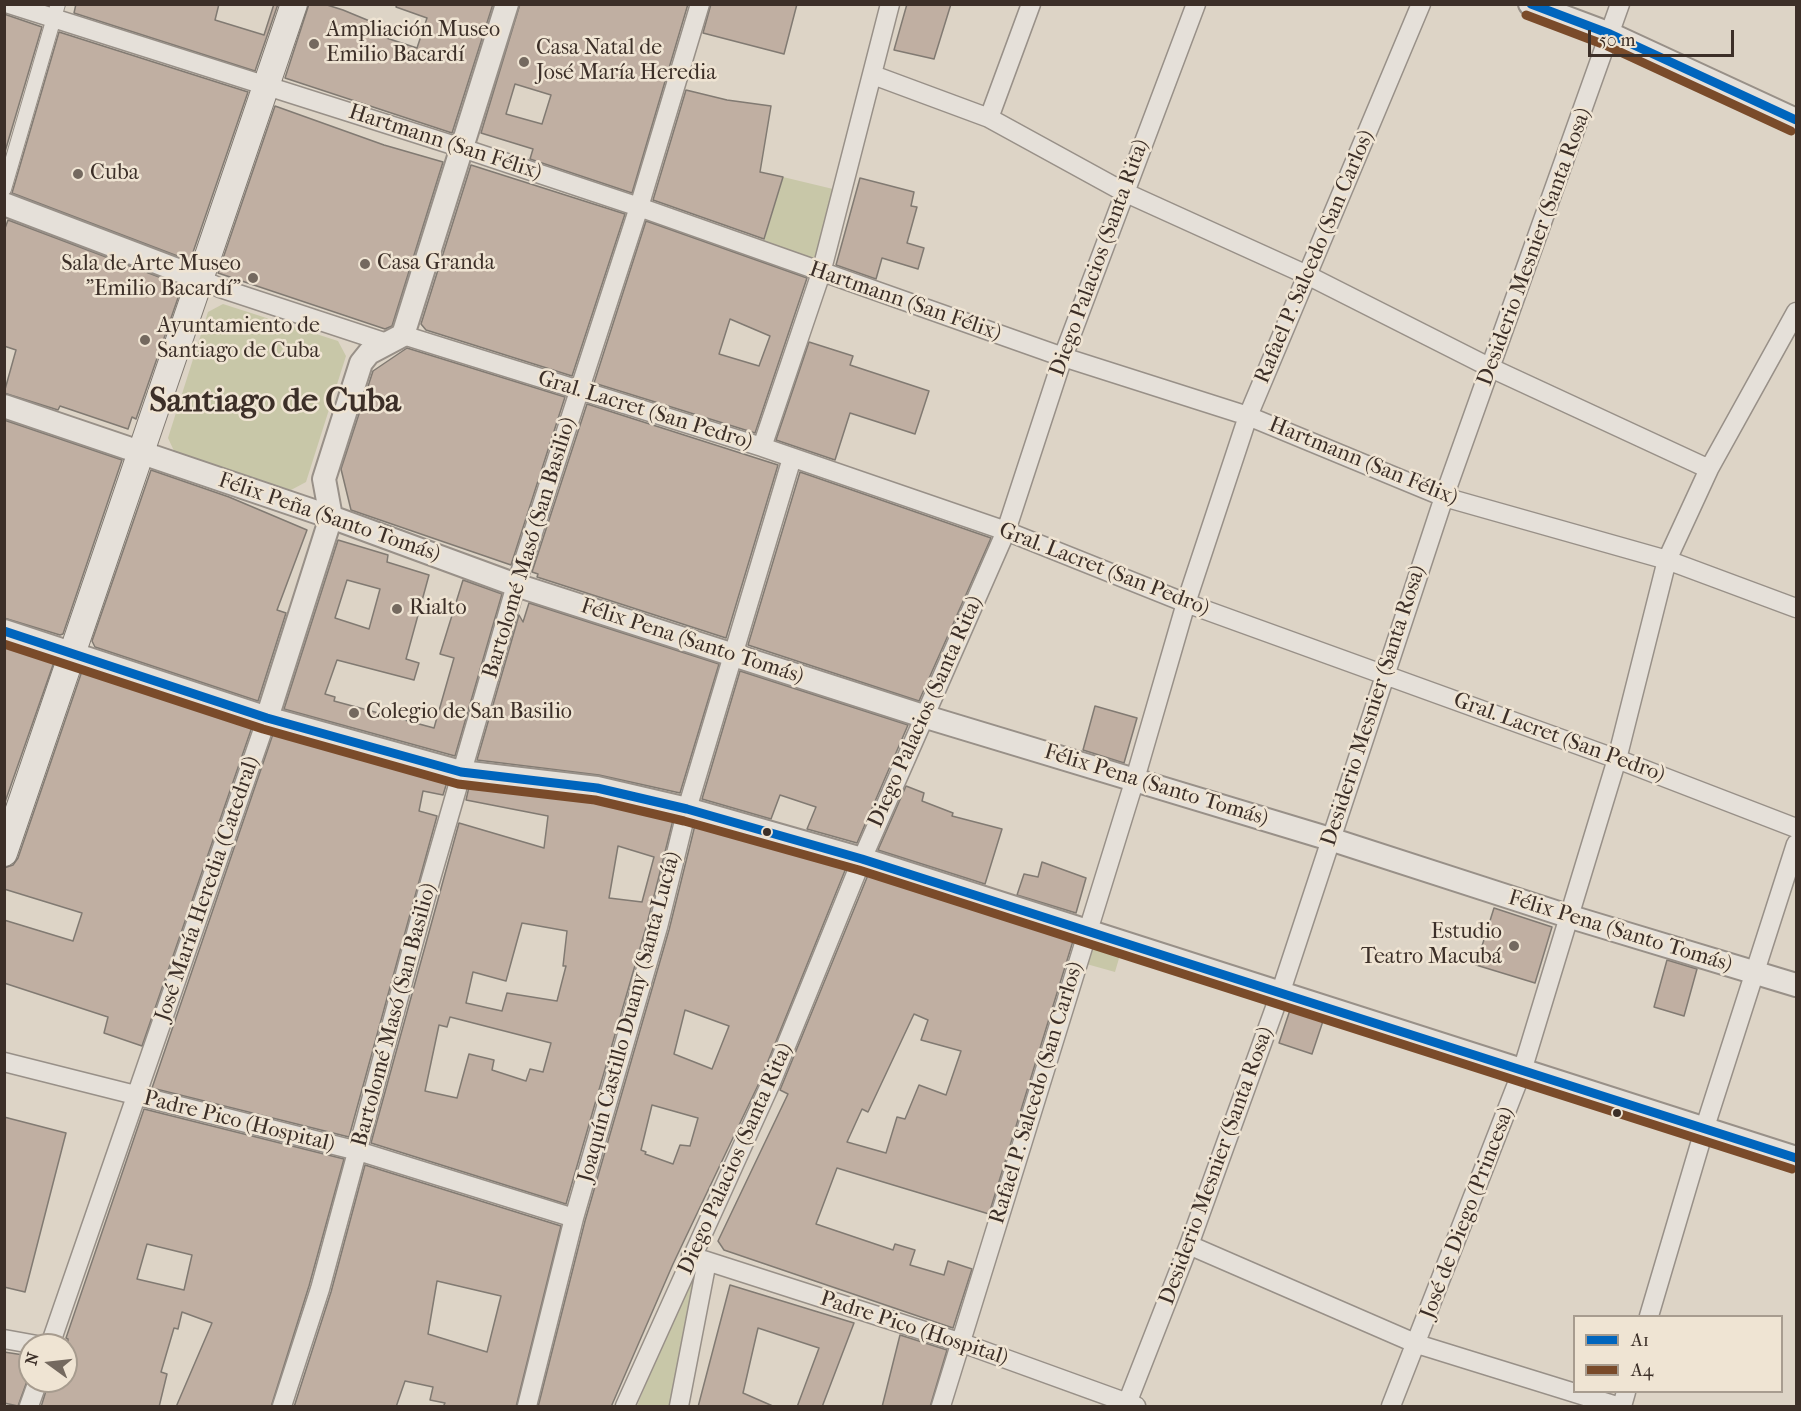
<!DOCTYPE html>
<meta charset="utf-8">
<style>
body{margin:0}
#map{position:relative;width:1801px;height:1411px;overflow:hidden;background:#ddd4c6;font-family:"IM FELL French Canon",serif}
canvas{display:block}
.frame{position:absolute;inset:0;border:6px solid #3c2f28;pointer-events:none}
.legend{position:absolute;left:1573px;top:1315px;width:210px;height:78px;box-sizing:border-box;background:#efe4d3;border:2px solid #a79c8f;margin:0;padding:8px 10px;list-style:none;font-size:18px;color:#3c2f28}
.legend li{display:flex;align-items:center;gap:12px;height:30px}
.legend b{width:30px;border:2px solid #a79c8f}
.north{position:absolute;left:18px;top:1333px;width:60px;height:60px;box-sizing:border-box;background:#efe4d3;border:2px solid #a79c8f;border-radius:50%;rotate:285deg;font-size:16px;font-weight:700;line-height:24px;text-align:center;color:#3c2f28}
.north::after{content:'';display:block;margin:auto;width:21px;height:27px;background:#74695f;clip-path:polygon(50% 0,100% 100%,50% 72%,0 100%)}
.scale{position:absolute;left:1588px;top:30px;width:146px;height:27px;box-sizing:border-box;border:3px solid #3c2f28;border-top:0;padding-left:8px;font-size:18px;line-height:21px;white-space:nowrap;color:#3c2f28;-webkit-text-stroke:4px #efe4d3;paint-order:stroke}
</style>
<div id="map">
<canvas width="1801" height="1411"></canvas>
<div class="frame"></div>
<ul class="legend">
<li><b style="height:8px;background:#0065bd"></b>A1</li>
<li><b style="height:8px;background:#7a4b2a"></b>A4</li>
</ul>
<div class="north">N</div>
<div class="scale">50 m</div>
</div>
<script>
const c = document.querySelector('canvas').getContext('2d');
c.lineJoin = 'round';
function fillPath(path, color) { c.fillStyle = color; c.fill(path, 'evenodd'); }
const shape = rows => new Path2D(rows.map(r => 'M' + r).join(''));
function trace(path, color, width, dash) { c.strokeStyle = color; c.lineWidth = width; c.lineCap = dash ? 'butt' : 'round'; c.setLineDash(dash || []); c.stroke(path); }
function drawText(font, color, halo, rows, align = 'center') {
  c.font = font + ' "IM FELL French Canon",serif'; c.lineWidth = 5; c.setLineDash([]); c.textBaseline = 'middle'; c.strokeStyle = halo; c.fillStyle = color; for (const [text, x, y, turn = 0] of rows) {
    c.save(); c.translate(x, y); c.rotate((+turn || 0) * Math.PI / 180); c.textAlign = isNaN(turn) ? turn : align; if (halo) c.strokeText(text, 0, 0); c.fillText(text, 0, 0); c.restore();
  }
}
fillPath(shape([
 [783,177,833,189,816,260,764,241],
 [223,304,338,341,346,356,306,482,291,490,175,453,168,438,208,312],
 [1091,939,1122,948,1115,972,1083,963],
 [689,1275,695,1276,674,1406,637,1406]
]), '#c8c7a8');
const building = shape([
 [76,4,219,4,215,20,264,35,274,4,278,4,255,71,74,13,76,4],
 [309,4,324,4,343,10,372,22,368,32,417,48,427,18,396,7,397,4,493,4,452,133,285,78,309,4],
 [520,4,688,4,632,193,530,159,533,149,481,133,520,4],
 [515,84,551,95,542,124,506,114,515,84],
 [711,4,797,4,784,54,703,33,711,4],
 [907,4,951,4,934,59,894,50,907,4],
 [4,14,42,27,4,155,4,14],
 [59,32,248,92,191,258,188,260,12,193,59,32],
 [686,90,727,100,771,106,760,172,783,177,764,239,653,200,686,90],
 [275,106,384,145,443,162,392,326,385,329,218,273,275,106],
 [471,165,625,214,572,376,426,330,421,324,471,165],
 [860,178,914,192,911,206,917,207,907,243,924,248,918,269,882,258,876,279,836,265,860,178],
 [8,220,175,283,172,292,179,295,136,419,132,417,128,429,60,406,58,410,4,393,16,350,4,346,4,231,8,220],
 [646,221,807,278,755,433,594,383,646,221],
 [730,319,770,336,759,366,719,354,730,319],
 [809,342,853,356,850,365,929,391,915,434,850,413,835,460,776,440,809,342],
 [407,348,565,397,511,565,351,510,341,469,373,371,407,348],
 [587,404,778,465,726,638,537,577,538,574,532,572,587,404],
 [4,420,122,460,63,634,60,635,4,618,4,420],
 [151,470,229,497,307,530,277,610,286,613,258,701,95,647,92,641,151,470],
 [800,472,991,538,919,701,748,645,800,472],
 [338,540,388,555,387,562,429,575,406,659,419,663,414,680,337,660,325,694,335,697,334,701,434,728,454,658,440,654,463,580,502,594,455,756,284,709,338,540],
 [347,580,380,589,369,629,335,618,347,580],
 [529,603,719,664,680,793,599,775,477,760,519,615,523,622,529,603],
 [4,645,54,662,4,805,4,645],
 [82,671,252,727,142,1046,104,1033,108,1017,4,983,4,920,73,941,82,913,4,889,4,868,13,865,18,858,82,671],
 [740,671,908,725,857,843,807,829,816,807,780,795,771,819,702,799,740,671],
 [1095,706,1137,718,1124,763,1083,750,1095,706],
 [273,734,447,782,443,795,423,791,419,811,437,816,349,1137,152,1088,273,734],
 [906,786,924,793,922,801,953,813,952,816,1002,829,985,884,878,850,906,786],
 [469,787,595,801,673,820,647,924,566,1204,371,1143,459,823,544,848,548,816,466,800,469,787],
 [618,846,654,857,642,902,609,898,618,846],
 [522,923,567,931,563,966,566,966,557,1001,507,993,502,1011,466,1003,473,972,506,981,522,923],
 [450,1017,551,1043,543,1072,530,1069,526,1081,492,1070,494,1060,469,1054,457,1098,425,1091,439,1025,447,1027,450,1017],
 [695,825,846,868,760,1081,673,1264,611,1407,538,1407,585,1221,669,930,695,825],
 [685,1010,729,1026,712,1069,674,1054,685,1010],
 [652,1105,698,1118,690,1146,680,1145,673,1164,645,1154,646,1152,641,1150,652,1105],
 [1042,862,1086,878,1076,913,1017,895,1024,874,1038,877,1042,862],
 [868,875,1073,941,989,1214,837,1168,816,1224,893,1250,895,1244,915,1250,910,1265,944,1275,948,1261,972,1269,953,1328,724,1250,718,1241,788,1094,780,1090,868,875],
 [914,1014,928,1020,921,1040,961,1051,946,1095,919,1085,905,1119,897,1117,886,1153,847,1142,862,1109,868,1112,914,1014],
 [1494,908,1552,927,1535,983,1476,965,1494,908],
 [1667,960,1697,969,1684,1016,1654,1007,1667,960],
 [1290,1010,1323,1021,1312,1054,1279,1043,1290,1010],
 [144,1109,344,1159,309,1286,271,1407,176,1407,212,1323,182,1312,178,1329,174,1328,161,1372,167,1374,159,1407,41,1407,49,1381,66,1381,68,1339,66,1338,144,1109],
 [147,1244,192,1255,184,1290,137,1279,147,1244],
 [4,1117,66,1133,25,1292,4,1287,4,1117],
 [365,1165,561,1226,516,1407,443,1407,445,1403,430,1400,433,1387,405,1381,396,1407,294,1407,331,1292,365,1165],
 [437,1281,501,1296,487,1352,428,1334,437,1281],
 [730,1285,854,1323,822,1407,797,1407,819,1348,758,1328,743,1393,775,1407,698,1407,730,1285],
 [900,1335,947,1350,930,1407,882,1407,900,1335],
 [4,1352,30,1356,30,1373,18,1406,4,1403,4,1352]
]);
fillPath(building, '#c0afa2');
trace(building, '#817a72', 1.5);
const pedestrian = shape([
 [4,189,58,4]
]);
const minor = shape([
 [9,4,462,148,639,207,1063,357,1248,416,1444,497,1667,560,1796,608],
 [873,75,989,118,1124,192,1307,275,1491,368,1709,469],
 [989,118,1031,4],
 [201,279,220,288,387,343],
 [403,335,762,447,1006,531,1186,603,1617,759,1796,828],
 [762,447,821,273,890,4],
 [4,1062,358,1151,574,1218],
 [1189,1245,1417,1344,1617,1406],
 [691,1256,962,1343,1136,1406],
 [1649,1316,1705,1127,1796,844],
 [4,1339,37,1345],
 [50,1345,267,718],
 [29,1406,38,1381],
 [282,1406,320,1289,430,882,516,585,639,207,700,4],
 [527,1406,574,1218,658,927,687,809,792,458],
 [625,1406,770,1085,862,859,1006,531,1063,357,1196,4],
 [679,1406,707,1261],
 [941,1406,1135,779,1186,603,1248,416,1421,4],
 [1126,1406,1189,1245,1281,991,1444,497,1620,4],
 [1391,1406,1522,1071,1617,759,1667,560,1709,469,1796,312],
 [1622,1406,1626,1392]
]);
const tertiary = shape([
 [1530,4,1610,34,1796,120],
 [4,204,201,279],
 [4,406,331,517,516,585,923,716,1330,839,1571,917,1796,985],
 [4,631,267,718,461,772,597,788,687,809,862,859,1796,1158],
 [267,718,331,517,324,479,361,363,369,353,403,335,507,4]
]);
const secondary = shape([
 [4,853,294,4]
]);
trace(pedestrian, '#989088', 16);
trace(minor, '#989088', 21);
trace(tertiary, '#989088', 26);
trace(secondary, '#817a72', 28);
trace(pedestrian, '#e5e0d9', 14);
trace(minor, '#e5e0d9', 18);
trace(tertiary, '#e5e0d9', 22);
trace(secondary, '#e5e0d9', 26);
trace(shape([
 [1531,4,1610,34,1796,120],
 [4,631,267,718,461,772,597,788,687,809,862,859,1796,1158]
]), '#0065bd', 9);
trace(shape([
 [1526,15,1605,45,1791,131],
 [4,644,263,729,458,784,595,800,684,821,859,870,1792,1169]
]), '#7a4b2a', 9);
for (const [x, y, r, color] of [
 [314,44,6,"#74695f"],
 [524,62,6,"#74695f"],
 [78,174,6,"#74695f"],
 [365,264,6,"#74695f"],
 [253,278,6,"#74695f"],
 [145,340,6,"#74695f"],
 [397,609,6,"#74695f"],
 [354,713,6,"#74695f"],
 [767,832,5,"#3c2f28"],
 [1514,946,6,"#74695f"],
 [1617,1113,5,"#3c2f28"]
]) { const dot = new Path2D(); dot.arc(x, y, r, 0, 2 * Math.PI); c.fillStyle = color; c.fill(dot); trace(dot, '#efe4d3', 2); }
drawText('22px', '#3c2f28', '#efe4d3', [
 ["Ampliación Museo",326,31],
 ["Emilio Bacardí",326,56],
 ["Casa Natal de",536,49],
 ["José María Heredia",536,74],
 ["Cuba",90,174],
 ["Casa Granda",377,264],
 ["Sala de Arte Museo",241,265,"right"],
 ["\"Emilio Bacardí\"",241,290,"right"],
 ["Ayuntamiento de",157,327],
 ["Santiago de Cuba",157,352],
 ["Rialto",409,609],
 ["Colegio de San Basilio",366,713],
 ["Estudio",1502,933,"right"],
 ["Teatro Macubá",1502,958,"right"]
], 'left');
drawText('22px', '#3c2f28', '#efe4d3', [
 ["Hartmann (San Félix)",445,143,18],
 ["Desiderio Mesnier (Santa Rosa)",1535,247,-70],
 ["Rafael P. Salcedo (San Carlos)",1315,257,-67],
 ["Diego Palacios (Santa Rita)",1100,258,-70],
 ["Hartmann (San Félix)",905,302,19],
 ["Gral. Lacret (San Pedro)",645,411,17],
 ["Hartmann (San Félix)",1363,462,22],
 ["Félix Peña (Santo Tomás)",329,518,19],
 ["Bartolomé Masó (San Basilio)",530,548,-73],
 ["Gral. Lacret (San Pedro)",1104,570,21],
 ["Félix Pena (Santo Tomás)",692,642,18],
 ["Desiderio Mesnier (Santa Rosa)",1374,706,-72],
 ["Diego Palacios (Santa Rita)",926,712,-66],
 ["Gral. Lacret (San Pedro)",1559,738,20],
 ["Félix Pena (Santo Tomás)",1156,786,17],
 ["José María Heredia (Catedral)",208,889,-71],
 ["Félix Pena (Santo Tomás)",1620,932,17],
 ["Bartolomé Masó (San Basilio)",395,1015,-75],
 ["Joaquín Castillo Duany (Santa Lucía)",630,1017,-75],
 ["Rafael P. Salcedo (San Carlos)",1037,1093,-73],
 ["Padre Pico (Hospital)",239,1122,14],
 ["Diego Palacios (Santa Rita)",736,1159,-66],
 ["Desiderio Mesnier (Santa Rosa)",1217,1166,-70],
 ["José de Diego (Princesa)",1468,1213,-69],
 ["Padre Pico (Hospital)",914,1329,18]
]);
drawText('bold 34px', '#3c2f28', '#efe4d3', [
 ["Santiago de Cuba",275,403]
]);
</script>
